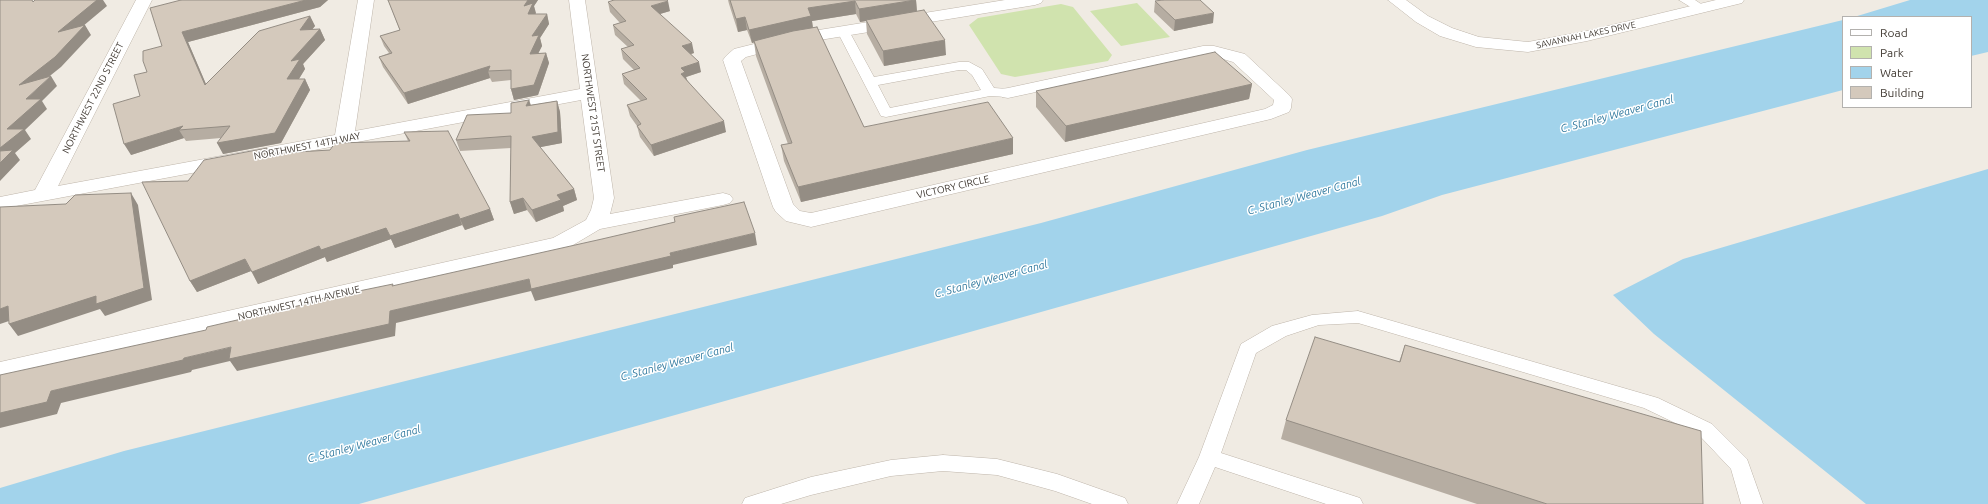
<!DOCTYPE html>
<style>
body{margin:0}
#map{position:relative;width:1988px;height:504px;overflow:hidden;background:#f0ebe3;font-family:Ubuntu,sans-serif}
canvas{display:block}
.legend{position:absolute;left:1842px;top:16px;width:130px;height:92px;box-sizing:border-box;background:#fff;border:1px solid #b3b1ae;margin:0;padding:5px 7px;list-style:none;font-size:12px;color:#423b34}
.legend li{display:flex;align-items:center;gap:8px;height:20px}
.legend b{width:20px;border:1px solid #b3b1ae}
</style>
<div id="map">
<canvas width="1988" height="504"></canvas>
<ul class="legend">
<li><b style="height:5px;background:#fff"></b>Road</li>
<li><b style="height:11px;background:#d0e3ae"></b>Park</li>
<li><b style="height:11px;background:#a2d3eb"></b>Water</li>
<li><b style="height:11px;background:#d4c9bc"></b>Building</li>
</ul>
</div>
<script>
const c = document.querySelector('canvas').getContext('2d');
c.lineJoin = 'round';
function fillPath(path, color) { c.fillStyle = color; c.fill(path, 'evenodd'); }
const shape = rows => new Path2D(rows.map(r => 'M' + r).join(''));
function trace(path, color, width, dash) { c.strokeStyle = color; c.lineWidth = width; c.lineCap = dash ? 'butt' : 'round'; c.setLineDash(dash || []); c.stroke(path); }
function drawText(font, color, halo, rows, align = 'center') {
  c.font = font + ' Ubuntu,sans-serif'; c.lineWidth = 3; c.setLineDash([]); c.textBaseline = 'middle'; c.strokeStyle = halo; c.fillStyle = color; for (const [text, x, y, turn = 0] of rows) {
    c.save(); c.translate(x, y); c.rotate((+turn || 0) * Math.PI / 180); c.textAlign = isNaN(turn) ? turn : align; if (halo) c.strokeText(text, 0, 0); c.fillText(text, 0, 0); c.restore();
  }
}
fillPath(shape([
 [1137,3,1170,37,1121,46,1090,11],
 [1061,4,1073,7,1112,55,1108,61,1015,77,1001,74,969,25,978,18]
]), '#d0e3ae');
fillPath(shape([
 [1910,0,1988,0,1988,52,1971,56,1971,17,1854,17],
 [1843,20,1843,90,1442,195,1382,216,359,504,0,504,0,488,124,451,1041,223,1307,150],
 [1988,169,1988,504,1866,504,1654,334,1613,295,1683,259]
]), '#a2d3eb');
const service = shape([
 [1679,0,1695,0,1707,8,1705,11,1697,11,1679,0],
 [843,27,849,31,874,77,959,62,969,62,982,69,994,88,1008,89,1013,90,1015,93,1013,96,1008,97,990,96,886,117,881,116,837,31,843,27],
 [959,70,966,70,972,75,981,90,890,108,878,85,959,70],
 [1358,311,1658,398,1712,424,1747,459,1763,504,1741,504,1731,469,1698,434,1644,408,1358,323,1319,325,1286,336,1256,353,1221,453,1360,498,1363,504,1326,504,1215,467,1199,504,1177,504,1199,457,1241,344,1272,326,1312,315,1358,311],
 [943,455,997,459,1057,474,1125,498,1128,504,1092,504,1055,491,997,475,943,471,891,476,811,495,781,504,742,504,745,498,811,477,891,460,943,455]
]);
const minor = shape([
 [136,0,152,0,58,186,335,135,358,0,374,0,355,131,580,89,569,0,585,0,614,198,610,214,723,193,730,195,733,199,730,203,723,205,600,229,568,248,560,250,0,380,0,362,553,238,586,220,591,210,594,198,581,100,0,209,0,197,35,190,136,0],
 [1005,0,1043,0,1041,3,1035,5,795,44,746,57,741,61,793,204,800,211,811,213,1265,109,1273,105,1274,100,1233,62,1213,56,1203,56,1008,98,1002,97,999,93,1002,89,1008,88,1203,46,1214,46,1245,54,1289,95,1292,99,1291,108,1289,112,1271,119,811,227,786,221,776,212,773,207,723,60,726,56,734,49,794,34,1005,0],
 [1388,0,1406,0,1428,16,1452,28,1479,37,1528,42,1587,31,1716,0,1744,0,1742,3,1587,41,1528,52,1476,47,1440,36,1416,22,1388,0]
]);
trace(service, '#beb5aa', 1);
trace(minor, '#beb5aa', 1);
fillPath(service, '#fff');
fillPath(minor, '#fff');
fillPath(shape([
 [181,0,328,0,320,7,188,42,206,84,310,16,315,26,312,29,320,29,325,40,303,64,305,69,299,79,305,79,310,90,281,143,223,154,221,138,186,141,184,138,131,155,140,96,147,72,162,46],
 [388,0,538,0,534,6,535,14,547,14,549,24,540,38,542,46,538,53,546,53,549,63,538,95,514,100,511,89,511,80,492,82,490,78,408,104,383,67,379,57,389,53,384,46,380,36,400,31],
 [728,0,916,0,917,11,946,55,884,66,867,34,866,21,860,22,856,14,812,21,813,28,864,127,1013,154,801,202,784,161,781,145,788,144,756,56,754,42,752,43,747,30,738,32,729,4],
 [1155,1,1213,23,1174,31,1154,12],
 [608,2,670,11,660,14,694,53,691,54,701,72,686,77,687,80,726,132,654,156,640,137,637,126,630,116,627,105,641,101,624,84,622,74,634,70,623,59,621,49,628,47,615,35,613,25,620,23,610,12],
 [1252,84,1249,99,1065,142,1036,107,1036,91],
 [529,100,531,105,557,101,560,112,562,143,540,147,574,189,577,200,563,206,564,211,536,222,527,210,514,214,510,202,511,148,460,151,456,140,511,113],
 [404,132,490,209,494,220,465,230,462,225,395,248,391,239,327,262,325,257,258,284,251,271,197,292,190,281,188,181,267,148,269,153,330,150,408,141],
 [1405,345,1703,504,1477,504,1281,439,1286,420,1399,362]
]), '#b6ada2');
fillPath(shape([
 [91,0,103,0,107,6,64,42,58,32],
 [306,0,328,0,320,7,188,42,211,96,205,85,182,32],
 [528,0,538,0,534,6,536,13,531,24,524,6],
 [916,0,917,13,866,20,866,21,860,22,859,9],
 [668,1,670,11,653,16,651,6],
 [855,1,856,14,812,21,813,29,752,43,749,30,808,8],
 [1214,13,1213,23,1174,31,1175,20],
 [547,14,549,24,540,38,542,46,533,64,530,54,532,36],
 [310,16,315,26,304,40,300,30],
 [745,17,747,30,738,32,736,19],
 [85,25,91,35,61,67,26,95,19,85],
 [320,29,325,40,303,64,305,69,292,90,287,79,291,61],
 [945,40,946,55,884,66,883,51],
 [692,43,694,53,684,56,682,46],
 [546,53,549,63,538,95,514,100,511,89],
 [699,62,701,72,686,77,688,83,681,74,681,68],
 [490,66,488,71,490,78,408,104,404,93],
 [51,76,57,86,42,101,47,109,25,130,31,139,15,153,20,160,0,181,0,148,7,129,26,99],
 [305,79,310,90,281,143,223,154,217,143],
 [1252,84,1249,99,1065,142,1066,126],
 [529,100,532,111,526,106],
 [557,101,560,112,562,143,536,148,532,137],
 [724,121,726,132,654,156,651,145],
 [183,126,179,130,184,138,131,155,124,144],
 [1013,138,1013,154,801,202,798,187],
 [267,148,272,159,264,154],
 [574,189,577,200,563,206,564,211,536,222,532,210,557,195],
 [131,193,138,205,152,300,105,316,100,309,18,336,9,324],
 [523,198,527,210,514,214,510,202],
 [490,209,494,220,465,230,460,219],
 [458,214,462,225,395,248,391,239,327,262,325,257,258,284,252,272,319,246,386,228],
 [755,233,757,245,673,265,673,268,535,301,531,291,396,323,395,336,237,371,230,361,192,370,191,372,61,403,57,414,0,428,0,413,51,391,184,358,529,279,670,253],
 [245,259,251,271,197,292,190,281],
 [8,306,18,318,0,324,0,309]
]), '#948d84');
const building = shape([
 [0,0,32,0,33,2,35,0,97,0,58,32,85,25,55,57,19,85,51,76,26,99,41,99,7,129,24,129,0,148,0,0],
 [181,0,306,0,182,32,205,85,259,31,310,16,300,30,320,29,291,61,300,59,287,79,305,79,275,133,217,143,230,126,179,130,183,126,124,144,113,104,140,96,134,75,147,72,143,61,143,51,162,46,150,8,181,0],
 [388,0,528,0,524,6,533,3,528,14,547,14,532,36,539,35,530,54,546,53,534,85,511,89,511,70,488,71,490,66,404,93,379,57,392,53,380,36,400,30,388,0],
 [614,0,667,0,668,1,651,6,692,43,682,46,699,62,681,68,685,72,681,74,724,121,651,145,637,126,641,124,627,105,647,99,622,74,640,68,621,49,634,45,613,25,626,21,608,2,614,0],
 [730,0,915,0,859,9,855,1,808,8,811,16,749,30,745,17,736,19,730,0],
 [1163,0,1200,0,1214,13,1175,20,1155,1,1163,0],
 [924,10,945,40,883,51,866,20,924,10],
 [817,27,864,127,988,102,1013,138,798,187,781,145,792,143,754,41,793,31,817,27],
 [1215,52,1252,84,1066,126,1036,91,1215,52],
 [529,100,526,106,557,101,558,132,532,137,574,189,557,195,561,200,532,210,523,198,510,202,511,136,456,140,467,115,511,113,511,103,529,100],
 [448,131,490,209,460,219,458,214,390,236,386,228,321,250,319,246,252,272,245,259,190,281,142,182,188,181,204,160,267,148,264,154,330,150,335,143,410,141,404,132,448,131],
 [13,150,0,163,0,151,13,150],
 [131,193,144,288,96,304,96,296,9,324,8,306,0,309,0,207,66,204,75,195,131,193],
 [744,202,755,233,670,253,671,256,531,289,529,279,390,311,389,324,229,359,231,347,184,358,183,360,51,391,47,402,0,413,0,375,206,330,207,327,319,301,320,299,393,284,392,286,602,239,675,222,674,217,744,202],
 [1315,337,1400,362,1405,345,1701,431,1703,504,1547,504,1286,420,1315,337]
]);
fillPath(building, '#d4c9bc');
trace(building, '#948d84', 1);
drawText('9px', '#423b34', '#fff', [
 ["SAVANNAH LAKES DRIVE",1586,35,-12]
]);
drawText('10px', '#423b34', '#fff', [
 ["NORTHWEST 22ND STREET",93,98,-63],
 ["NORTHWEST 21ST STREET",593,113,82],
 ["NORTHWEST 14TH WAY",307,146,-11],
 ["VICTORY CIRCLE",953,187,-13],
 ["NORTHWEST 14TH AVENUE",299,303,-13]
]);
drawText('italic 11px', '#327a9f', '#fff', [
 ["C. Stanley Weaver Canal",1617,114,-15],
 ["C. Stanley Weaver Canal",1304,196,-15],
 ["C. Stanley Weaver Canal",991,279,-15],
 ["C. Stanley Weaver Canal",677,362,-15],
 ["C. Stanley Weaver Canal",364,444,-15]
]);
</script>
